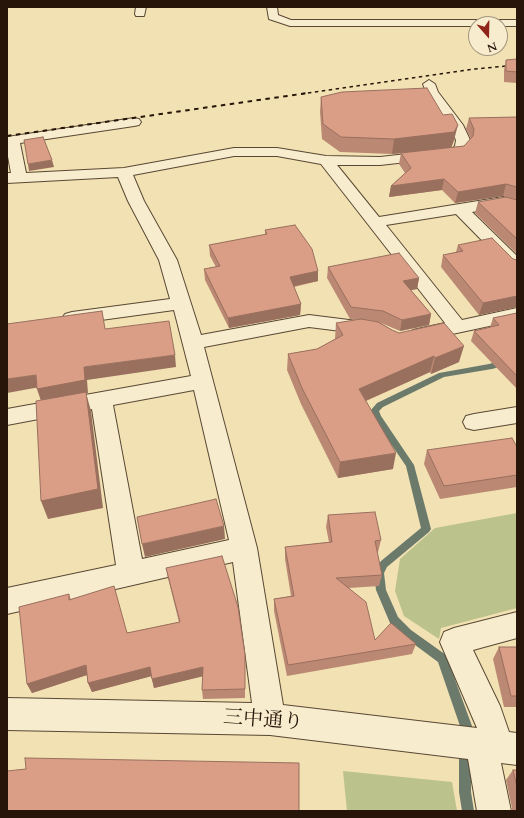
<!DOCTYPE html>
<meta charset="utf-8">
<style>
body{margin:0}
#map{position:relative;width:524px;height:818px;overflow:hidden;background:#f2e1b3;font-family:Cardo,serif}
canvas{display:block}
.frame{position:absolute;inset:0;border:8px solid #261508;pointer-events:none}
.north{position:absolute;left:468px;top:16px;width:40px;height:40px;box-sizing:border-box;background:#f7ecce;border:1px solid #a3967f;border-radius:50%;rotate:160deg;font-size:11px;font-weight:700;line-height:16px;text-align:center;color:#261508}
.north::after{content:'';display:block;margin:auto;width:14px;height:18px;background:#8f2418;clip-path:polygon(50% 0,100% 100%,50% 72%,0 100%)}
</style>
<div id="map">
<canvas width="524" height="818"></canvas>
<div class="frame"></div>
<div class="north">N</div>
</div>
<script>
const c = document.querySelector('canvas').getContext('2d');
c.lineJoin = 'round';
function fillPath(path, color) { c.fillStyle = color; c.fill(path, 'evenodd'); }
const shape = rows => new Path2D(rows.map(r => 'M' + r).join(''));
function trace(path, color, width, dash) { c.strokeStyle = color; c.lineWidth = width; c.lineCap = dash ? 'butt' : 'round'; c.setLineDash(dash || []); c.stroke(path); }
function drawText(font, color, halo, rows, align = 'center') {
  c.font = font + ' Cardo,"Noto Serif JP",serif'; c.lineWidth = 3; c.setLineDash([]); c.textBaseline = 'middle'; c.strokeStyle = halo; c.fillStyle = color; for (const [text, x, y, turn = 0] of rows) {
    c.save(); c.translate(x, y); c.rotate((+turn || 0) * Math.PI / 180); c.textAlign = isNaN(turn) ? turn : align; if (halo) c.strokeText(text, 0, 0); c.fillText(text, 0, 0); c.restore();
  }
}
fillPath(shape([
 [517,513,517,608,441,628,439,639,404,616,395,591,400,559,435,528],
 [343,771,452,782,457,811,347,811]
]), '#bbc28c');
fillPath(shape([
 [517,356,517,362,492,369,444,377,383,407,379,411,381,416,414,465,431,529,429,532,387,567,384,573,386,590,398,617,411,630,446,655,472,726,472,736,470,740,466,742,462,740,460,736,460,726,438,662,403,636,390,623,376,590,374,572,381,561,421,528,406,466,374,419,371,410,377,403,439,373,489,364,517,356],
 [465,743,469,745,471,749,471,792,474,811,462,811,459,792,459,749,461,745,465,743]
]), '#6c7a6c');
const minor = shape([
 [136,7,146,7,144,16,136,16,135,14,136,7],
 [267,7,277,7,278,15,291,20,517,20,517,26,500,26,500,24,476,24,476,26,290,26,269,19,267,7],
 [429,80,435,84,438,92,463,125,470,140,469,147,461,156,380,165,337,165,379,217,503,197,517,201,517,211,503,207,472,212,517,256,517,271,511,270,456,214,386,225,462,320,517,308,517,320,420,341,413,340,410,335,413,330,445,323,321,164,277,156,234,156,133,175,144,201,177,260,201,335,309,315,365,322,372,324,375,328,372,332,365,334,309,327,204,347,257,548,283,705,477,728,440,642,444,632,454,628,517,612,517,638,473,650,500,706,509,732,517,733,517,765,501,763,511,811,477,811,468,759,270,735,7,730,7,698,252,703,233,562,7,614,7,588,116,565,92,409,7,425,7,409,191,376,174,310,72,324,65,322,62,318,65,314,72,312,170,299,159,260,128,201,118,177,7,183,7,173,11,173,7,151,7,137,134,118,139,119,141,122,139,125,134,126,20,143,26,173,124,168,234,148,277,148,326,156,380,157,452,149,455,146,456,140,449,125,426,92,423,84,429,80],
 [194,390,229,540,142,559,113,405,194,390],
 [517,407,517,423,474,430,466,428,463,422,466,416,474,414,517,407]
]);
trace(minor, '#594833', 2);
fillPath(minor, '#f7ecce');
trace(shape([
 [301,94,475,69,517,65]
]), '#261508', 1.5, [3.5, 3.5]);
trace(shape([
 [7,136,308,93]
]), '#261508', 2, [4.5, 4.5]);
fillPath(shape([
 [517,59,517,83,504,82,504,70,506,60],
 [321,97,454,140,451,148,392,154,340,152,322,139,320,112],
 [517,117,517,200,503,196,455,203,442,190,389,197,391,186,405,173,399,164,401,153,464,146,471,139,466,129,469,118],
 [517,200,517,254,475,213,478,202],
 [265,230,318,281,294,287,301,304,300,315,229,328,205,280,204,269,216,267,210,256,209,245,265,235],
 [458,245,517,260,517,307,479,315,441,267,443,255,456,252],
 [328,267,419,278,417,289,411,290,431,314,429,325,400,331,381,323,379,322,392,330,459,362,431,374,430,372,366,401,393,469,338,478,301,404,287,370,288,354,317,349,335,339,336,323,358,320,350,319,327,278],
 [517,313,517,389,471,341,474,331,490,327,493,318],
 [517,447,517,487,440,499,424,464,427,450],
 [328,515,381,540,378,552,377,552,382,575,379,586,349,588,375,640,416,644,412,654,287,676,274,611,274,599,291,596,285,559,285,547,329,542,326,527],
 [166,568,245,655,245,698,203,699,202,690,203,676,154,688,151,676,92,692,88,683,87,675,32,693,27,684,69,594,71,600,127,633,179,622,168,578],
 [499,647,517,647,517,707,504,707,493,659],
 [513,770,517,770,517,811,510,811,512,808,506,780]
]), '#bb8873');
fillPath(shape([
 [458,125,454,140,451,148,392,154,394,139],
 [52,160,54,167,29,171,28,164],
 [444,179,442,190,389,197,391,186],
 [506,184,503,196,455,203,458,192],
 [318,271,318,281,289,287,290,277],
 [419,278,417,289,401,292,403,281],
 [517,296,517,307,479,315,483,303],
 [301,304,300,315,229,328,228,318],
 [431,314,429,325,400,331,402,320],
 [464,346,459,362,431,374,435,358],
 [175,355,176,367,87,380,88,393,86,393,91,411,103,508,48,519,41,501,41,401,37,389,84,367],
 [434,356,430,372,356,405,359,389],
 [36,375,40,387,7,393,7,379],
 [396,453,393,469,338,478,340,462],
 [224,526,225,539,145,557,142,544],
 [86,665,90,674,32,693,27,684],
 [150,667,152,676,92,692,88,683],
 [203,667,204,676,154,688,152,679]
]), '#996f5e');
const building = shape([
 [517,59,517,72,506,71,506,60,517,59],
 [427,88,443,115,452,114,458,125,454,132,394,139,341,137,323,124,321,97,342,92,427,88],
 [517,117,517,187,506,184,458,192,444,179,391,186,411,168,401,153,464,146,473,136,474,129,469,118,517,117],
 [43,137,52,160,28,164,24,140,43,137],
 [506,197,517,200,517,239,478,202,506,197],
 [295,225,312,249,318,271,290,277,301,304,228,318,204,269,220,266,209,245,267,234,265,230,295,225],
 [492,238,513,259,517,260,517,296,483,303,443,255,463,251,458,245,492,238],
 [399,253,419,278,403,281,431,314,402,320,383,311,351,307,328,267,399,253],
 [102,311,105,329,169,321,175,355,84,367,85,380,37,389,36,375,7,379,7,324,102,311],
 [517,313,517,376,474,331,499,325,493,318,517,313],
 [361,319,378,322,392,330,399,333,444,323,464,346,435,358,434,356,359,389,396,453,340,462,302,388,288,354,317,349,343,335,336,323,361,319],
 [86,392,98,489,41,501,36,401,86,392],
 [512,438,517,447,517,475,444,486,427,450,512,438],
 [216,499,224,526,142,544,137,517,216,499],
 [375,512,381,540,375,541,382,575,336,578,366,602,375,640,391,623,416,644,288,665,274,599,294,596,285,547,332,542,328,515,375,512],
 [222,556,238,607,245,655,245,689,202,690,203,667,152,679,150,667,88,683,86,665,27,684,19,607,69,594,69,600,114,586,127,633,180,622,166,568,222,556],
 [499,647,517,647,517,696,511,696,499,647],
 [25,758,299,763,299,811,7,811,7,771,26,769,25,758],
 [513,770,517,770,517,787,513,770]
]);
fillPath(building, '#da9e86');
trace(building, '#996f5e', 1);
drawText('20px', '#261508', '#f7ecce', [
 ["三中通り",263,721,4]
]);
</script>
